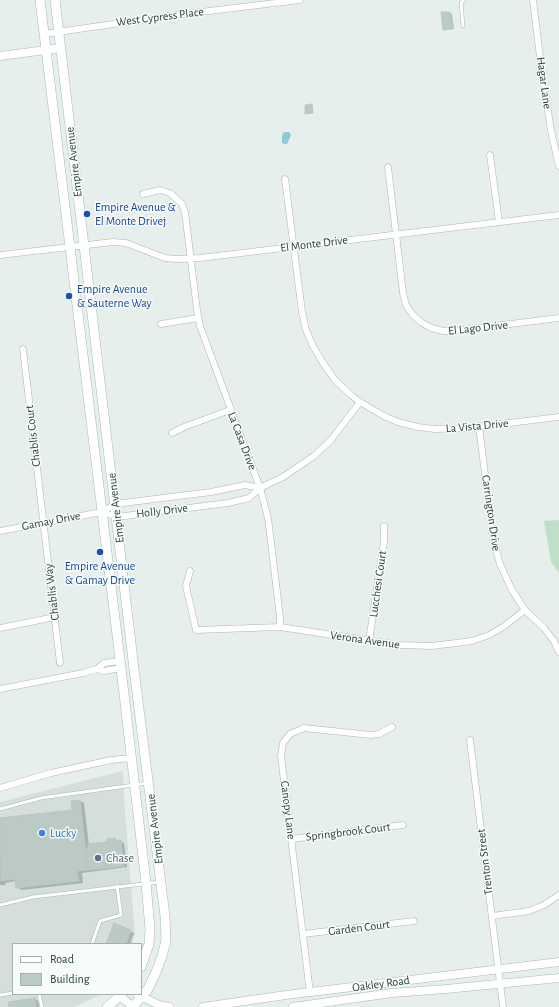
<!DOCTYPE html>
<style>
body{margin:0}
#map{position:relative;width:559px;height:1007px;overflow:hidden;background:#e6efeb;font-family:"Alegreya Sans",sans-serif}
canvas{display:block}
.legend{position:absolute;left:12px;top:943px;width:130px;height:52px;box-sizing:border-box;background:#f7fbf9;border:1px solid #a3b1ad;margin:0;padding:5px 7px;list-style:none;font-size:12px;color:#24423a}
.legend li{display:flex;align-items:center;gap:8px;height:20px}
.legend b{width:20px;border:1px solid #a3b1ad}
</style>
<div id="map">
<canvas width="559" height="1007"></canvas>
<ul class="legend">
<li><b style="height:5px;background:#fff"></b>Road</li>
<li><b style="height:11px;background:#bbcac4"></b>Building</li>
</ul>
</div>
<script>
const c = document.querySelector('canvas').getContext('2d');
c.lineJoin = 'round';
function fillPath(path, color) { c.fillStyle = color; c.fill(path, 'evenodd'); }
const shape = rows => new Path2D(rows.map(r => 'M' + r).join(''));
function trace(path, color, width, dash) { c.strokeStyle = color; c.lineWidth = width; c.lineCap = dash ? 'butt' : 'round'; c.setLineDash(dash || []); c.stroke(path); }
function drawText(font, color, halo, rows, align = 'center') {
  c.font = font + ' "Alegreya Sans",sans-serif'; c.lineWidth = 3; c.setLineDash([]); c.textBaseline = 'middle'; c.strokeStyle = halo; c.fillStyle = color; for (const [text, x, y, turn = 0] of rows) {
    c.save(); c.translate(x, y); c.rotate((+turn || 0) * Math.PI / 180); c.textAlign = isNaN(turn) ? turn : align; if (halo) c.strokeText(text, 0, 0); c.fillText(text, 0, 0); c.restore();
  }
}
fillPath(shape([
 [123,771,124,800,135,934,132,944,13,944,13,994,102,994,74,1007,0,1007,0,802]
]), '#d4dfda');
fillPath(shape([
 [559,520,559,573,551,562,544,521]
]), '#bfe0c8');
fillPath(shape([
 [286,132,289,132,291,135,287,144,285,144,282,143,282,137,283,133]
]), '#8ec9d4');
fillPath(shape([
 [442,13,450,13,452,14,454,29,446,30,444,29],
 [80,801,84,803,89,845,108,843,115,839,124,843,127,867,82,873,83,883,22,890,17,887,16,881,5,883,6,885,0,885,0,819,73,811],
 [115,925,134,933,130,944,107,944],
 [35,999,38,1001,39,1007,10,1007]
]), '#0003');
const building = shape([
 [441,12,450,12,452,29,443,30,441,12],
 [312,104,313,113,305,114,305,105,312,104],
 [80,800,88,870,77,871,79,881,16,888,15,879,1,881,0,818,72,810,71,801,80,800],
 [115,838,115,841,121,840,124,866,110,868,107,839,115,838],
 [107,842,110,868,88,870,86,848,88,848,88,844,107,842],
 [114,923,131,930,126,944,106,944,114,923],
 [35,998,36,1007,9,1007,8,1002,35,998]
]);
fillPath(building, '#bbcac4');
trace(building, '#b8c9c2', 1);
const service = shape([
 [463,26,461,3,464,0],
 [0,809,41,798,148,783],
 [0,905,33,897,160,882],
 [92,944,100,921,121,915,117,886],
 [39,994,42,1007],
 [0,995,13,993]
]);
const minor = shape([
 [533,0,541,65,551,131,559,166],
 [44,34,176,15,300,0],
 [490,155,499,222],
 [388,167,403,293,406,305,413,315,422,323,432,328,443,331,454,331,559,318],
 [285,179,302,312,306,330,313,346,323,363,335,380,351,395,360,402,384,416,398,422,418,427,435,429,468,428,559,417],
 [143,194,160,190,170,193,182,204,185,212,197,310,200,326,260,488,268,518,280,617,280,627],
 [0,255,113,242,126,243,165,258,177,259,200,258,559,215],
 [161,324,198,318],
 [23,349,60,663],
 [479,426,493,539,500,564,512,590,525,610,544,628,554,641,559,652],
 [172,433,184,427,230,410],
 [102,512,117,517,228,503,249,498,260,488,283,477,314,456,331,440,360,402],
 [0,531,102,512,115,504,211,492,245,485,260,488],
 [190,571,186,586,196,630,280,627,399,645,432,646,472,641,489,635,503,627,525,610],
 [0,628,55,617],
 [369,641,384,541,384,526],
 [97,669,104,671,121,668],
 [0,689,83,673,97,669,104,663,120,661],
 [470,740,503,1007],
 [0,788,51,773,111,760,131,758],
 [292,839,403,825],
 [492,916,529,911,544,905,559,895],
 [303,934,414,921],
 [310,993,281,756,283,743,290,734,304,728,371,735,379,734,392,727]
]);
const tertiary = shape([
 [0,56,61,48],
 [137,994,159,1005,169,1007],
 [119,996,134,1007],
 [203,1007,286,995,559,962],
 [293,1007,392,993,446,989,559,978]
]);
const secondary = shape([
 [40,0,121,668,146,883,150,929,149,944,141,967],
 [55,0,134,669,165,916,166,941,162,956,157,970,148,989,133,1007],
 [107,1007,122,994]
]);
trace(service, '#a8b8b2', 4);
trace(minor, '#a8b8b2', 7);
trace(tertiary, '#a8b8b2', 9);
trace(secondary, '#a4bbb3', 10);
trace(service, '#fff', 3);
trace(minor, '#fff', 6);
trace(tertiary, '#fff', 8);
trace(secondary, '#fff', 9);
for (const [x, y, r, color] of [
 [87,214,4,"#1a4fb4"],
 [69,296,4,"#1a4fb4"],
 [100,552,4,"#1a4fb4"],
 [42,833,4,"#3f7fe0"],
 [98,858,4,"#5c6f8a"]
]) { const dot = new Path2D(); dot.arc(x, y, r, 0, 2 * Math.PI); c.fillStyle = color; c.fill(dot); trace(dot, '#f7fbf9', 1.5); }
drawText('12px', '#24423a', '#f7fbf9', [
 ["West Cypress Place",160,17,-7],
 ["Hagar Lane",544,83,82],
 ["Empire Avenue",74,162,-97],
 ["El Monte Drive",314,244,-7],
 ["El Lago Drive",478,328,-6],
 ["La Vista Drive",477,426,-5],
 ["Chablis Court",33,436,-97],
 ["La Casa Drive",242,441,69],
 ["Empire Avenue",116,508,-97],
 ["Holly Drive",162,511,-7],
 ["Carrington Drive",491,513,82],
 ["Gamay Drive",51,521,-11],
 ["Lucchesi Court",378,584,-82],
 ["Chablis Way",52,592,-97],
 ["Verona Avenue",365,640,8],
 ["Canopy Lane",288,810,83],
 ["Empire Avenue",155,829,-97],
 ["Springbrook Court",348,832,-7],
 ["Trenton Street",485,862,-97],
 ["Garden Court",359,928,-7],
 ["Oakley Road",381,984,-8]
]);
drawText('12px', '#164399', '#f7fbf9', [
 ["Empire Avenue &",95,207],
 ["El Monte Drivej",95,221],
 ["Empire Avenue",77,289],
 ["& Sauterne Way",77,303],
 ["Empire Avenue",100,566,"center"],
 ["& Gamay Drive",100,580,"center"]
], 'left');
drawText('12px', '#366cbe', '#f7fbf9', [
 ["Lucky",50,833]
], 'left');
drawText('12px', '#4e5e75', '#f7fbf9', [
 ["Chase",106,858]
], 'left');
</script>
